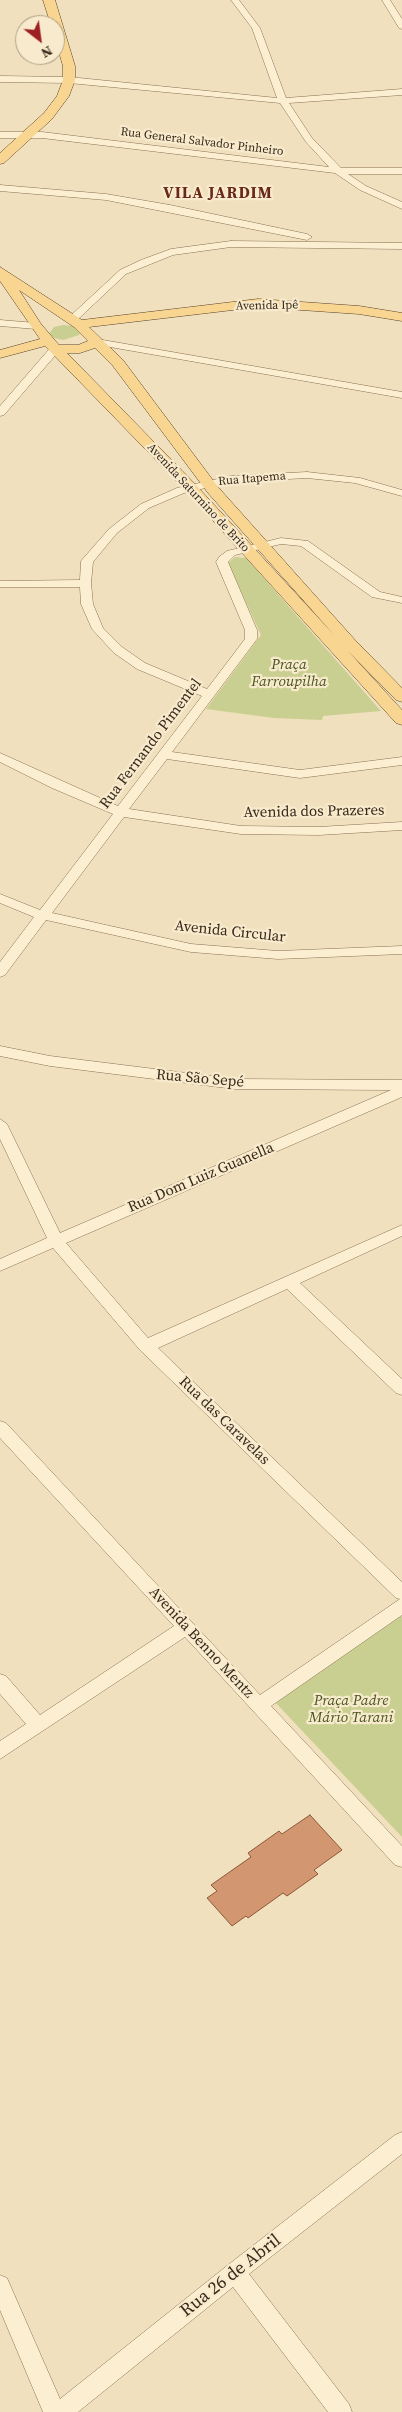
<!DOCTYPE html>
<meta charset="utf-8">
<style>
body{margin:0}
#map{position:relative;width:402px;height:2412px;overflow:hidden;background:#f1e0bd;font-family:"Source Serif 4",serif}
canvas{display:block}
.north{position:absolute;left:15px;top:15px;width:50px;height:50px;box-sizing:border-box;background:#f8ebcd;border:1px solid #ab9d86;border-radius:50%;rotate:150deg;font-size:14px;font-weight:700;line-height:20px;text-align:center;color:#38291b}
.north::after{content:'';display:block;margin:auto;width:18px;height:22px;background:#9d2124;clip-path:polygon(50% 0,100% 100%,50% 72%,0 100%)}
</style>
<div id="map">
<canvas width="402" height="2412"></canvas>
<div class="north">N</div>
</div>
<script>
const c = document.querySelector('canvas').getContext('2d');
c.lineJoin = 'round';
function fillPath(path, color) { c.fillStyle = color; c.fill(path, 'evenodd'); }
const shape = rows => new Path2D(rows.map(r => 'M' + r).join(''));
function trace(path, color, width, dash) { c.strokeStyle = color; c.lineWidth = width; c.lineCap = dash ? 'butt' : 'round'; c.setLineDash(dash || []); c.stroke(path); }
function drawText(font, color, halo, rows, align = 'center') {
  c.font = font + ' "Source Serif 4",serif'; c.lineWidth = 4.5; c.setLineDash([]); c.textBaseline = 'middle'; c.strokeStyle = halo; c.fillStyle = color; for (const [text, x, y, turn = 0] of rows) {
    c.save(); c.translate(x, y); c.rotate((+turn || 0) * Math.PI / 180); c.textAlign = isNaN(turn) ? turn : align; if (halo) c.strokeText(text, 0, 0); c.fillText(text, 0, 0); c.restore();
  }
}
fillPath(shape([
 [63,325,74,326,80,333,79,335,63,340,54,338,49,334,54,327],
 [235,557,246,558,381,711,323,716,322,720,274,718,206,709,261,635,228,563],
 [401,1616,402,1617,402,1837,275,1702]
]), '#c9cf91');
const building = shape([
 [310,1815,342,1850,314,1870,318,1874,287,1896,283,1893,248,1918,246,1916,232,1926,207,1898,217,1891,211,1885,251,1857,248,1853,279,1831,282,1834,310,1815]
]);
fillPath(building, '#d29770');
trace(building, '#8b5839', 1);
const minor = shape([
 [231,0,239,0,260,28,286,98,402,89,402,95,289,103,312,138,341,168,402,168,402,174,348,174,366,186,402,202,402,209,360,190,335,173,42,138,0,138,0,132,42,132,329,167,306,142,280,103,69,83,0,82,0,76,69,77,277,98,252,28,231,0],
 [382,0,390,0,402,19,402,29,399,28,382,0],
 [0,185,106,194,170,205,307,234,312,237,307,240,106,200,0,191,0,185],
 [231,241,402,243,402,249,231,247,173,255,126,274,76,321,67,319,120,270,141,260,171,249,231,241],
 [0,320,36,323,41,326,36,329,0,326,0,320],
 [97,339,402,392,402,398,93,344,93,340,97,339],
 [55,346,59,347,59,351,4,415,0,416,0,406,51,347,55,346],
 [307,472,360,478,402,490,402,496,355,483,307,478,231,482,184,493,149,508,117,533,93,562,91,583,93,604,103,628,122,647,145,663,207,689,245,639,245,630,216,562,219,557,227,551,281,538,308,541,380,592,402,597,402,603,372,597,301,546,281,544,235,555,228,562,257,630,257,639,172,752,300,770,402,757,402,765,300,778,167,759,129,809,241,826,319,827,402,822,402,830,319,835,241,834,124,817,52,913,191,944,278,951,402,946,402,954,278,959,191,952,46,920,5,975,0,977,0,962,34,917,0,903,0,894,40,910,113,814,52,788,0,762,0,753,118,806,202,696,137,669,114,653,92,629,81,604,80,587,0,587,0,581,80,580,81,561,109,529,141,504,177,488,231,476,307,472],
 [0,1046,50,1056,235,1079,402,1080,402,1097,66,1243,148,1338,402,1225,402,1236,300,1283,402,1379,402,1395,396,1393,287,1289,158,1348,402,1582,402,1615,271,1706,402,1846,402,1867,395,1865,185,1637,0,1759,0,1741,26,1724,0,1694,0,1674,6,1676,40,1715,174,1626,0,1438,0,1421,6,1423,260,1695,400,1599,396,1598,140,1350,53,1248,0,1271,0,1259,47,1238,0,1139,0,1119,7,1124,60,1233,391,1090,235,1089,50,1066,0,1056,0,1046],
 [402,2132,402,2154,249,2274,349,2404,352,2412,328,2412,233,2287,78,2412,43,2412,0,2310,0,2275,7,2278,60,2399,228,2265,395,2135,402,2132]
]);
const major = shape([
 [43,0,55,0,75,66,75,80,69,96,52,119,4,163,0,164,0,153,44,113,57,96,63,80,63,66,55,39,55,25,51,25,43,0],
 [0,267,82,320,258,299,359,306,402,313,402,321,359,314,258,307,89,327,123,360,218,487,355,640,402,688,402,702,396,700,348,651,402,710,402,725,396,723,185,490,45,346,0,358,0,350,40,339,0,281,0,267],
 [19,290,74,327,88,341,78,345,59,345,41,324,19,290],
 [95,348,113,366,208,493,335,636,195,484,67,353,80,353,95,348]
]);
trace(minor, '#8a7055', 1);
trace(major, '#573e2a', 1);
fillPath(minor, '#fbeed1');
fillPath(major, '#f8d691');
drawText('12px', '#38291b', '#f8ebcd', [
 ["Rua General Salvador Pinheiro",202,142,7],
 ["Avenida Ipê",267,306,-1],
 ["Rua Itapema",252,479,-5],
 ["Avenida Saturnino de Brito",198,498,47]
]);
drawText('italic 15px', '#495620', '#f8ebcd', [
 ["Praça",289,665],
 ["Farroupilha",289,682],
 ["Praça Padre",351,1701],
 ["Mário Tarani",351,1718]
]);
drawText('15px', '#38291b', '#f8ebcd', [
 ["Rua Fernando Pimentel",151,744,-53],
 ["Avenida dos Prazeres",314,812,-1],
 ["Avenida Circular",230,932,6],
 ["Rua São Sepé",200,1079,5],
 ["Rua Dom Luiz Guanella",201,1178,-23],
 ["Rua das Caravelas",224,1421,44],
 ["Avenida Benno Mentz",201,1643,47]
]);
c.letterSpacing = '1px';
drawText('bold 16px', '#682717', '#f8ebcd', [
 ["VILA JARDIM",218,194]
]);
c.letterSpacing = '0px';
drawText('18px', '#38291b', '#f8ebcd', [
 ["Rua 26 de Abril",231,2276,-38]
]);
</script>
